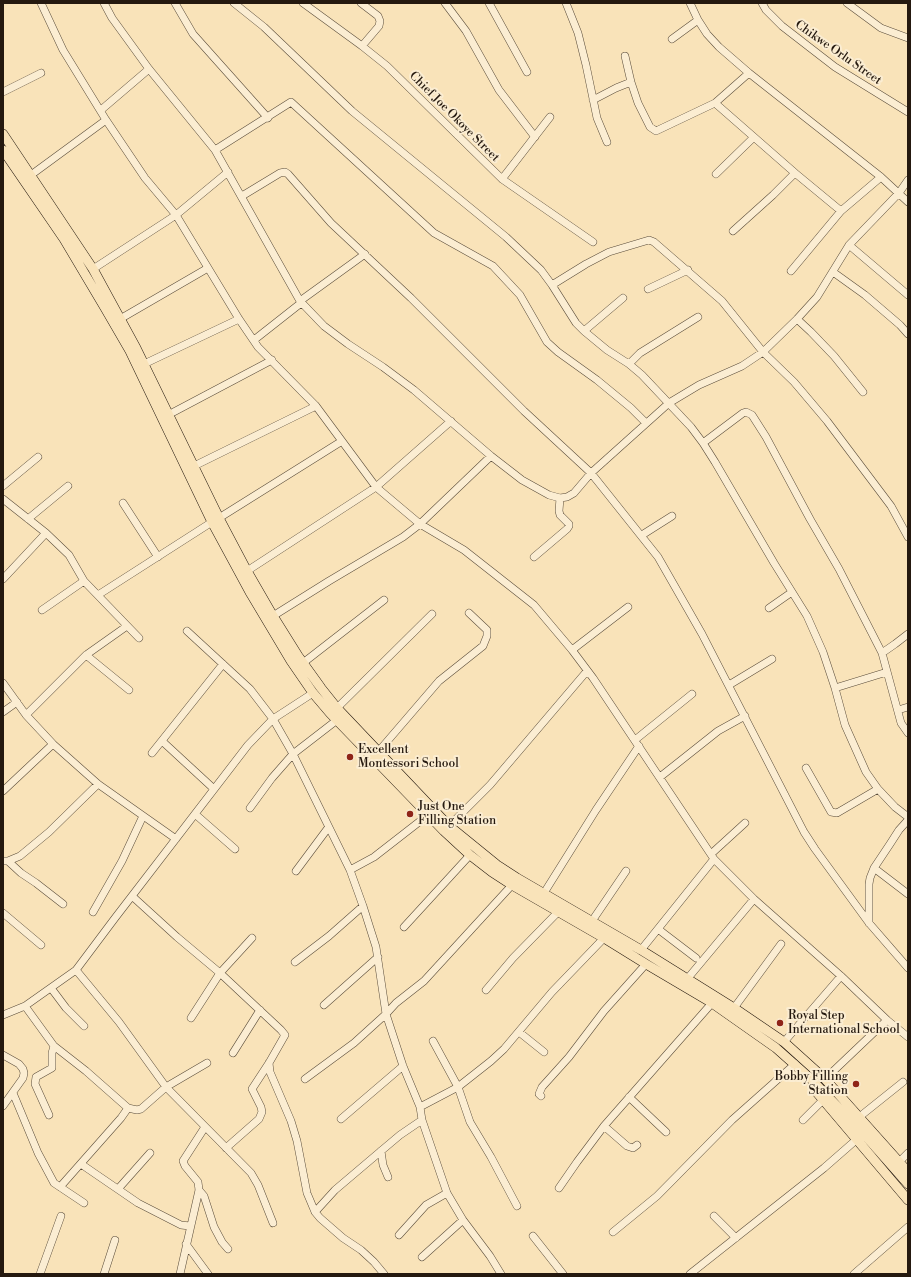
<!DOCTYPE html>
<style>
body{margin:0}
#map{position:relative;width:911px;height:1277px;overflow:hidden;background:#f9e3b9;font-family:"Libre Bodoni",serif}
canvas{display:block}
.frame{position:absolute;inset:0;border:4px solid #25190f;pointer-events:none}
</style>
<div id="map">
<canvas width="911" height="1277"></canvas>
<div class="frame"></div>
</div>
<script>
const c = document.querySelector('canvas').getContext('2d');
c.lineJoin = 'round';
const shape = rows => new Path2D(rows.map(r => 'M' + r).join(''));
function trace(path, color, width, dash) { c.strokeStyle = color; c.lineWidth = width; c.lineCap = dash ? 'butt' : 'round'; c.setLineDash(dash || []); c.stroke(path); }
function drawText(font, color, halo, rows, align = 'center') {
  c.font = font + ' "Libre Bodoni",serif'; c.lineWidth = 4; c.setLineDash([]); c.textBaseline = 'middle'; c.strokeStyle = halo; c.fillStyle = color; for (const [text, x, y, turn = 0] of rows) {
    c.save(); c.translate(x, y); c.rotate((+turn || 0) * Math.PI / 180); c.textAlign = isNaN(turn) ? turn : align; if (halo) c.strokeText(text, 0, 0); c.fillText(text, 0, 0); c.restore();
  }
}
const minor = shape([
 [41,3,63,50,106,120,145,178,176,215,239,319,258,347,316,406,376,487,420,524,464,550,534,605,572,650,593,678,714,859,754,899,841,976,887,1020,908,1037],
 [104,3,112,18,149,69,215,150,300,301,324,326,348,344,383,367,414,390,491,456,522,480,549,495,560,498,567,497,574,493,591,473,669,403,699,385,742,366,763,352,797,319,817,297,849,245,899,193,908,180],
 [175,3,193,34,268,118],
 [234,3,264,27,352,111,506,237,541,270,552,285,576,323,584,331,607,350,629,364,642,375,691,427,703,443,715,462,774,563,807,616,823,652,835,688,845,725,866,772,878,789,895,807,908,817],
 [303,3,362,46,387,66,502,179,593,242],
 [361,3,378,16,380,21,379,26,362,46],
 [445,3,466,31,499,90,535,137],
 [489,3,527,72],
 [566,3,578,33,586,65,597,118,607,142],
 [690,3,698,20,707,34,719,47,749,73,881,177,908,202],
 [762,3,766,10,782,26,813,50,835,67,908,112],
 [847,3,881,28,908,38],
 [672,39,698,20],
 [625,56,631,82,638,103,650,127,656,131,715,103,749,73],
 [3,92,41,73],
 [593,100,616,88,631,82],
 [715,103,795,173,841,211],
 [101,110,149,69],
 [215,150,291,102,434,233,493,266,520,295,547,342,558,352,597,380,631,408,646,423],
 [716,174,753,138],
 [31,175,106,120],
 [502,179,550,117],
 [242,196,280,173,285,172,288,174,331,223,411,298,524,411,591,473,658,557,702,634,804,832,815,849,869,923,908,968],
 [733,231,773,195,795,173],
 [849,245,908,295],
 [93,269,176,215,228,172],
 [791,271,841,211,881,177],
 [833,272,865,295,900,325,908,334],
 [552,285,586,264,609,252,649,240,654,242,722,301,763,352,794,382,827,421,891,506,908,537],
 [648,289,688,270],
 [300,301,365,254],
 [120,319,208,268],
 [797,319,811,332,834,356,863,392],
 [584,331,623,298],
 [254,340,301,303],
 [144,364,239,319],
 [629,364,640,353,698,317],
 [168,415,272,360],
 [703,443,743,413,746,412,752,415,766,437,810,519,839,569,882,653,901,723,908,733],
 [194,466,316,406],
 [3,486,38,457],
 [3,499,46,533,69,555,84,581,139,638],
 [123,503,158,557],
 [219,518,342,441],
 [28,519,68,486],
 [642,535,672,516],
 [534,557,567,529,569,526,569,524,560,515,559,511,560,498],
 [247,571,376,487,451,421],
 [3,579,46,533],
 [98,595,212,522],
 [769,608,792,592],
 [42,610,84,581],
 [273,616,329,581,403,537,420,524,491,456],
 [572,650,628,607],
 [882,653,895,644,908,634],
 [86,655,129,690],
 [303,663,384,600],
 [3,683,26,715,53,744,98,784,176,839],
 [729,685,772,659],
 [835,688,887,672],
 [313,693,273,719,293,754,350,870,363,906,376,947,386,1014,403,1066,420,1107,422,1120,447,1193,463,1220,490,1256,501,1274],
 [337,708,432,614],
 [898,710,908,707],
 [3,712,17,702],
 [26,715,86,655,127,626],
 [635,740,692,694],
 [162,741,214,789],
 [378,752,439,681,483,646,487,636,487,630,469,613],
 [152,753,223,664],
 [806,768,831,812,837,813,878,789],
 [660,777,718,731,745,716],
 [3,791,53,744],
 [250,808,272,778,293,754,337,720],
 [195,814,235,849],
 [449,826,490,785,587,671],
 [711,854,745,823],
 [3,861,8,861,20,856,49,832,98,784],
 [8,861,21,873,36,883,63,904],
 [874,868,908,894],
 [350,870,374,857,428,815],
 [296,871,328,828],
 [544,893,596,810,639,746],
 [132,896,177,937,220,973,281,1030,285,1035,269,1063,252,1089,261,1107,262,1112,259,1119,226,1148],
 [93,912,122,861,143,816],
 [3,913,41,945],
 [592,921,626,871],
 [869,923,869,884,870,878,874,868,890,844,899,830,908,820],
 [404,927,470,855],
 [658,929,696,958],
 [641,950,714,859],
 [295,962,329,936,363,906],
 [76,970,119,1022,166,1087,251,1173,258,1185,273,1223],
 [688,978,754,899],
 [51,988,66,1008,84,1026],
 [486,990,513,958,558,912],
 [324,1005,378,957],
 [25,1006,54,1046,86,1071,128,1108,137,1110,141,1109,166,1087,207,1063],
 [734,1008,781,944],
 [3,1015,25,1006,76,970,115,918,248,745,273,719,250,689,187,631],
 [191,1018,220,973,252,938],
 [519,1032,544,1052],
 [433,1041,458,1087,470,1122,491,1157,517,1206],
 [784,1042,841,976],
 [233,1053,260,1010],
 [3,1055,19,1064,23,1069,24,1073,23,1078,3,1106],
 [269,1063,270,1072,291,1121,297,1141,307,1193,315,1212,320,1218,343,1238,361,1250,374,1262,384,1274],
 [305,1079,354,1043,386,1014,396,1003,424,981,512,885],
 [825,1079,887,1020],
 [13,1093,38,1153,54,1183,84,1203],
 [541,1096,539,1094,542,1087,569,1057,604,1011,646,964],
 [629,1097,666,1132],
 [420,1107,458,1087,491,1061,504,1049,552,992,604,938],
 [863,1114,903,1082],
 [49,1115,35,1084,36,1077,52,1068,52,1053,54,1046],
 [341,1119,403,1066],
 [803,1120,823,1100],
 [604,1126,627,1146,633,1148,637,1145],
 [381,1151,383,1165,388,1177],
 [903,1158,908,1153],
 [81,1164,138,1203,181,1225,190,1226],
 [60,1187,121,1118,128,1108],
 [559,1188,577,1162,604,1126,712,1003],
 [118,1189,150,1153],
 [199,1190,204,1196,214,1227,222,1242,228,1249],
 [315,1212,335,1190,381,1151,400,1135,422,1120],
 [714,1216,736,1238],
 [613,1232,657,1196,732,1120,795,1064],
 [399,1235,426,1205,447,1193],
 [533,1236,563,1274],
 [186,1244,208,1274],
 [422,1257,463,1220],
 [40,1274,61,1216],
 [104,1274,115,1240],
 [180,1274,199,1190,198,1182,185,1166,183,1161,205,1127],
 [690,1274,824,1168,856,1140],
 [854,1274,908,1227]
]);
const major = shape([
 [3,134,93,269,136,348,219,518,247,571,273,616,298,656,321,688,337,708,449,826,497,865,517,878,641,950,734,1008,784,1042,825,1079,908,1172],
 [3,150,64,239,105,308,130,351,212,522,251,594,291,661,313,693,330,713,444,831,470,855,492,872,512,885,604,938,646,964,712,1003,776,1048,812,1080,863,1133,908,1184],
 [814,1089,908,1200]
]);
trace(minor, '#5a4c3a', 8);
trace(major, '#25190f', 10);
trace(minor, '#fbedd2', 7);
trace(major, '#f9e3b9', 9);
for (const [x, y, r, color] of [
 [350,757,4,"#8f2418"],
 [410,814,4,"#8f2418"],
 [780,1023,4,"#8f2418"],
 [856,1084,4,"#8f2418"]
]) { const dot = new Path2D(); dot.arc(x, y, r, 0, 2 * Math.PI); c.fillStyle = color; c.fill(dot); trace(dot, '#fbedd2', 1.5); }
drawText('12px', '#25190f', '#fbedd2', [
 ["Chikwe Orlu Street",838,53,35],
 ["Chief Joe Okoye Street",454,117,45]
]);
drawText('12px', '#25190f', '#fbedd2', [
 ["Excellent",358,750],
 ["Montessori School",358,764],
 ["Just One",418,807],
 ["Filling Station",418,821],
 ["Royal Step",788,1016],
 ["International School",788,1030],
 ["Bobby Filling",848,1077,"right"],
 ["Station",848,1091,"right"]
], 'left');
</script>
